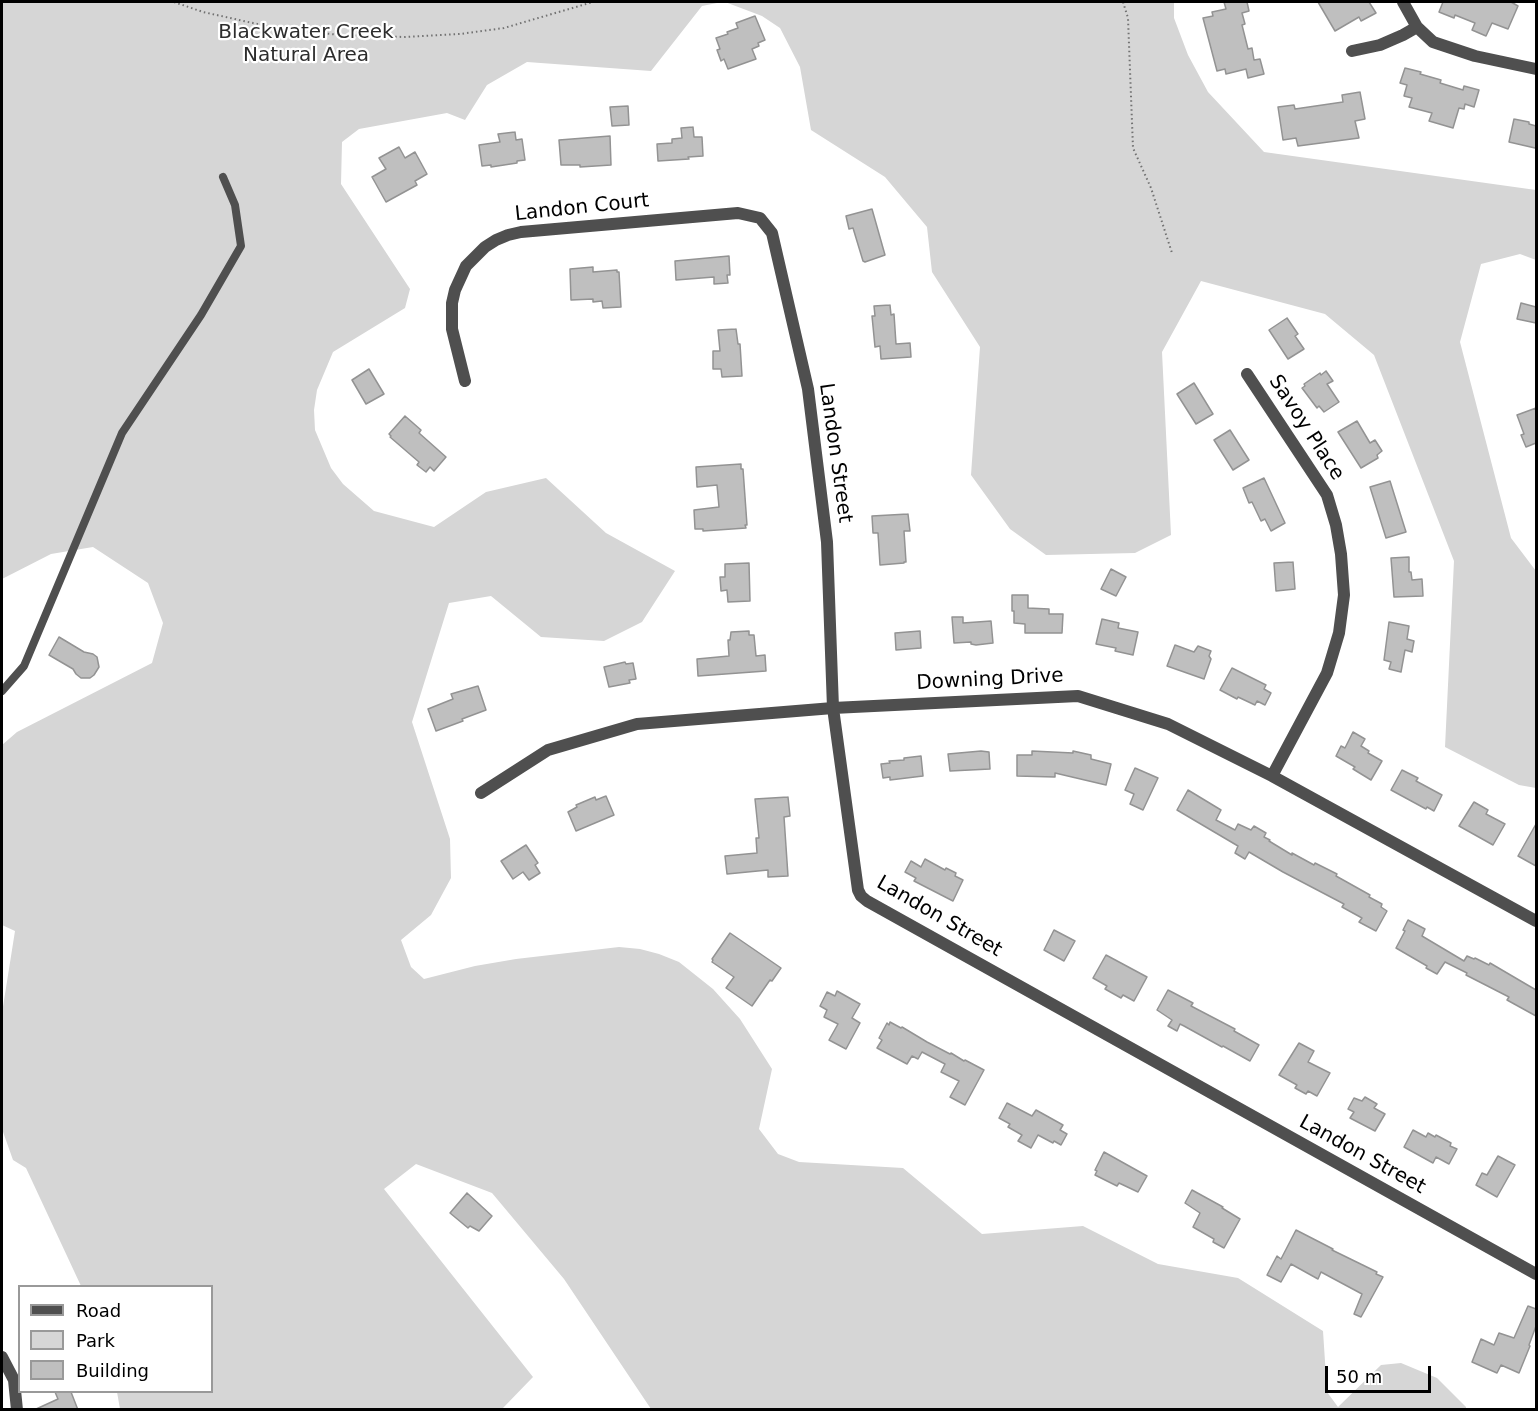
<!DOCTYPE html>
<style>
body{margin:0}
#map{position:relative;width:1538px;height:1411px;overflow:hidden;background:#fff;font-family:"DejaVu Sans",sans-serif}
canvas{display:block}
.frame{position:absolute;inset:0;border:3px solid #000;pointer-events:none}
.legend{position:absolute;left:18px;top:1285px;width:195px;height:108px;box-sizing:border-box;background:#fff;border:2px solid #999;margin:0;padding:8px 10px;list-style:none;font-size:18px;color:#000}
.legend li{display:flex;align-items:center;gap:12px;height:30px}
.legend b{width:30px;border:2px solid #999}
.scale{position:absolute;left:1325px;top:1366px;width:106px;height:27px;box-sizing:border-box;border:3px solid #000;border-top:0;padding-left:8px;font-size:18px;line-height:21px;white-space:nowrap;color:#000;-webkit-text-stroke:4px #fff;paint-order:stroke}
</style>
<div id="map">
<canvas width="1538" height="1411"></canvas>
<div class="frame"></div>
<ul class="legend">
<li><b style="height:8px;background:#4f4f4f"></b>Road</li>
<li><b style="height:16px;background:#d6d6d6"></b>Park</li>
<li><b style="height:16px;background:#bfbfbf"></b>Building</li>
</ul>
<div class="scale">50 m</div>
</div>
<script>
const c = document.querySelector('canvas').getContext('2d');
c.lineJoin = 'round';
function fillPath(path, color) { c.fillStyle = color; c.fill(path, 'evenodd'); }
const shape = rows => new Path2D(rows.map(r => 'M' + r).join(''));
function trace(path, color, width, dash) { c.strokeStyle = color; c.lineWidth = width; c.lineCap = dash ? 'butt' : 'round'; c.setLineDash(dash || []); c.stroke(path); }
function drawText(font, color, halo, rows, align = 'center') {
  c.font = font + ' "DejaVu Sans",sans-serif'; c.lineWidth = 4.5; c.setLineDash([]); c.textBaseline = 'middle'; c.strokeStyle = halo; c.fillStyle = color; for (const [text, x, y, turn = 0] of rows) {
    c.save(); c.translate(x, y); c.rotate((+turn || 0) * Math.PI / 180); c.textAlign = isNaN(turn) ? turn : align; if (halo) c.strokeText(text, 0, 0); c.fillText(text, 0, 0); c.restore();
  }
}
fillPath(shape([
 [2,2,722,2,702,6,651,71,527,62,487,85,465,120,447,113,359,129,342,142,341,184,410,289,405,308,333,352,317,390,314,410,315,430,331,468,343,484,374,511,434,527,486,492,546,478,606,533,675,571,642,622,604,641,541,637,491,596,449,603,412,722,450,839,451,878,431,915,401,940,411,967,424,979,475,966,516,959,619,947,640,949,659,954,679,962,713,989,740,1019,772,1069,759,1129,778,1154,799,1162,903,1168,982,1234,1083,1226,1158,1264,1238,1278,1323,1331,1327,1392,1338,1407,1381,1365,1401,1363,1437,1378,1466,1407,1466,1409,651,1409,564,1279,492,1193,416,1164,384,1189,533,1377,502,1409,120,1409,117,1392,212,1392,212,1286,81,1286,26,1168,13,1160,2,1129,2,1013,15,931,2,925,2,745,17,732,152,663,163,623,148,583,93,547,51,554,2,579],
 [725,2,1174,2,1174,18,1188,55,1208,92,1264,152,1536,190,1536,260,1520,254,1481,264,1460,342,1511,538,1536,571,1536,788,1519,785,1445,747,1454,561,1374,355,1325,314,1201,281,1162,352,1171,535,1135,553,1046,555,1010,529,971,475,980,347,932,272,927,227,885,177,811,130,800,67,780,28,762,16]
]), '#d6d6d6');
const building = shape([
 [1224,2,1247,2,1249,11,1242,13,1245,24,1242,25,1248,49,1252,48,1254,60,1260,59,1264,74,1248,78,1246,69,1226,74,1225,69,1217,71,1203,18,1213,16,1212,12,1226,9,1224,2],
 [1318,2,1369,2,1376,13,1361,21,1359,17,1335,31,1318,2],
 [1443,2,1511,2,1518,6,1508,29,1492,23,1486,36,1472,30,1475,23,1455,15,1454,18,1439,12,1443,2],
 [755,16,765,40,758,43,759,46,752,49,756,59,728,69,724,59,721,61,717,50,720,49,716,38,728,34,727,32,738,28,736,23,755,16],
 [1405,68,1421,72,1420,74,1441,80,1440,83,1463,90,1464,86,1479,90,1474,107,1465,104,1464,109,1459,108,1453,128,1429,121,1432,113,1409,107,1412,98,1404,96,1407,85,1400,83,1405,68],
 [1360,92,1365,119,1355,121,1359,138,1298,146,1296,138,1283,140,1278,107,1294,105,1295,109,1343,102,1342,95,1360,92],
 [628,106,629,125,612,126,610,107,628,106],
 [1514,119,1529,122,1529,124,1536,126,1536,147,1535,148,1509,142,1514,119],
 [693,127,694,137,702,137,703,156,688,157,689,159,658,161,657,144,672,143,672,139,682,138,681,128,693,127],
 [515,132,516,140,522,139,525,160,517,161,517,163,491,167,491,165,482,166,479,145,500,142,498,134,515,132],
 [610,136,611,165,580,167,580,165,561,165,559,140,610,136],
 [399,147,405,158,415,152,427,174,415,181,417,185,386,202,372,177,386,169,379,158,399,147],
 [872,209,885,255,865,262,863,261,853,228,849,229,846,216,872,209],
 [729,256,730,275,727,275,728,283,714,284,714,277,676,280,675,261,729,256],
 [593,267,593,272,617,270,617,272,619,272,621,307,603,308,602,301,593,302,593,299,571,300,570,269,593,267],
 [1521,303,1536,307,1536,323,1517,319,1521,303],
 [890,305,891,315,894,314,896,344,910,343,911,357,881,359,880,346,875,347,872,316,875,316,874,306,890,305],
 [1287,318,1298,334,1295,336,1304,349,1288,359,1269,330,1287,318],
 [736,329,738,344,740,344,742,376,722,377,721,369,713,369,713,351,720,351,718,330,736,329],
 [369,369,384,394,366,404,352,380,369,369],
 [1326,371,1333,381,1327,384,1339,402,1324,412,1319,406,1317,408,1302,388,1305,386,1304,384,1320,373,1321,375,1326,371],
 [1194,383,1213,414,1196,424,1177,394,1194,383],
 [1536,408,1536,443,1526,447,1521,435,1524,434,1517,415,1536,408],
 [405,416,421,430,419,433,446,457,434,471,430,467,426,472,417,465,419,462,390,437,391,436,389,434,405,416],
 [1357,421,1370,443,1375,440,1382,451,1377,455,1378,458,1361,468,1338,432,1357,421],
 [1230,430,1249,460,1233,470,1214,440,1230,430],
 [741,464,741,469,743,469,747,525,745,525,746,528,703,531,703,529,695,529,694,510,719,507,717,485,697,487,696,467,741,464],
 [1264,478,1285,523,1271,531,1265,519,1261,521,1252,502,1249,503,1243,488,1264,478],
 [1390,481,1406,532,1386,538,1370,487,1390,481],
 [908,514,910,531,904,531,906,562,904,562,904,563,880,565,878,533,873,533,872,516,908,514],
 [1409,557,1409,572,1411,572,1412,580,1422,579,1423,596,1394,597,1391,558,1409,557],
 [1293,562,1295,589,1276,591,1274,563,1293,562],
 [749,563,750,601,728,602,727,590,721,591,720,577,725,577,725,564,749,563],
 [1111,569,1126,577,1116,596,1101,589,1111,569],
 [1012,595,1028,595,1028,608,1049,609,1049,614,1063,614,1062,633,1025,633,1025,624,1014,623,1014,611,1012,611,1012,595],
 [952,617,963,617,963,623,991,621,993,643,976,645,971,644,971,642,954,643,952,617],
 [1102,619,1119,623,1118,628,1138,632,1133,655,1115,651,1116,648,1096,644,1102,619],
 [1389,622,1409,626,1407,639,1414,641,1412,652,1405,650,1401,672,1389,669,1391,662,1384,660,1389,622],
 [749,631,749,635,754,635,756,656,765,655,766,671,698,676,697,659,729,656,728,640,730,640,731,632,749,631],
 [920,631,921,648,896,650,895,633,920,631],
 [59,637,84,652,93,654,97,657,99,667,94,675,90,678,81,678,76,674,73,669,49,655,59,637],
 [1175,645,1194,652,1198,646,1211,651,1209,656,1211,659,1204,679,1167,666,1175,645],
 [625,662,626,664,633,663,636,679,629,680,630,683,609,687,604,667,625,662],
 [1232,668,1266,685,1264,689,1271,693,1265,705,1257,701,1255,705,1238,697,1237,699,1220,690,1232,668],
 [478,686,486,710,462,719,463,721,436,731,428,709,453,699,451,694,478,686],
 [1353,732,1365,739,1361,746,1369,751,1368,753,1382,761,1371,780,1353,769,1355,767,1336,756,1341,746,1345,748,1353,732],
 [981,751,989,752,990,769,950,771,948,754,981,751],
 [1032,751,1073,753,1073,751,1091,755,1091,759,1111,764,1106,785,1055,773,1055,777,1017,776,1017,755,1032,755,1032,751],
 [921,756,923,776,890,780,890,777,883,778,881,764,890,763,889,761,904,760,904,758,921,756],
 [1135,768,1158,778,1143,810,1130,804,1134,794,1125,790,1135,768],
 [1402,770,1418,778,1416,781,1442,795,1434,811,1427,807,1426,809,1391,790,1402,770],
 [1188,790,1221,810,1216,820,1235,830,1238,824,1251,830,1254,826,1266,833,1264,837,1270,840,1269,841,1292,855,1292,853,1314,865,1315,863,1337,874,1336,876,1370,895,1369,897,1382,904,1381,907,1387,911,1376,931,1359,922,1362,918,1342,907,1344,904,1283,872,1249,852,1245,859,1235,853,1238,846,1177,810,1188,790],
 [606,796,614,815,576,831,568,812,577,807,576,805,595,797,596,800,606,796],
 [788,797,790,816,784,817,788,876,768,877,768,870,727,874,725,856,757,853,756,838,759,838,755,799,788,797],
 [1474,802,1488,810,1486,814,1505,824,1493,845,1459,826,1474,802],
 [1536,824,1536,866,1518,856,1536,824],
 [526,845,538,863,535,865,540,873,529,880,523,872,513,879,501,861,526,845],
 [925,859,945,870,946,868,956,873,955,876,963,880,953,901,914,881,916,878,905,872,911,861,921,867,925,859],
 [1408,920,1425,929,1422,936,1464,961,1467,956,1474,959,1475,958,1489,965,1490,963,1536,990,1536,1016,1507,1000,1509,997,1466,975,1467,973,1445,962,1437,974,1426,968,1427,966,1396,948,1405,931,1403,930,1408,920],
 [1054,930,1075,941,1064,961,1044,950,1054,930],
 [730,933,781,968,772,981,770,980,752,1006,726,988,734,977,712,962,713,960,712,959,730,933],
 [1106,955,1147,977,1134,1001,1123,995,1121,998,1105,989,1107,986,1093,978,1106,955],
 [1168,990,1193,1003,1191,1006,1235,1029,1234,1031,1259,1045,1250,1061,1223,1046,1222,1047,1184,1026,1180,1024,1177,1031,1168,1026,1172,1020,1157,1010,1168,990],
 [837,991,860,1004,852,1018,860,1023,846,1049,829,1040,838,1024,824,1017,827,1010,820,1006,827,992,835,996,837,991],
 [890,1022,901,1028,902,1027,927,1042,950,1054,951,1053,964,1061,965,1060,984,1070,965,1105,950,1097,959,1081,941,1072,945,1064,922,1052,918,1059,912,1056,907,1064,877,1048,882,1040,879,1038,887,1023,889,1025,890,1022],
 [1299,1043,1314,1051,1308,1062,1330,1073,1317,1096,1308,1091,1306,1094,1295,1088,1297,1085,1279,1075,1299,1043],
 [1365,1097,1377,1104,1374,1108,1385,1114,1375,1131,1350,1118,1354,1112,1348,1109,1354,1098,1362,1101,1365,1097],
 [1007,1103,1032,1116,1036,1110,1063,1125,1060,1130,1067,1134,1061,1145,1054,1141,1053,1143,1038,1135,1031,1148,1018,1141,1022,1135,1008,1127,1010,1124,999,1118,1007,1103],
 [1413,1130,1426,1137,1428,1133,1435,1137,1436,1135,1451,1143,1450,1146,1457,1149,1449,1164,1436,1157,1433,1163,1404,1147,1413,1130],
 [1104,1152,1147,1176,1138,1192,1119,1183,1117,1186,1095,1175,1097,1171,1095,1170,1104,1152],
 [1498,1156,1515,1165,1497,1197,1476,1185,1482,1173,1487,1175,1498,1156],
 [1192,1190,1223,1207,1222,1208,1240,1219,1224,1248,1213,1242,1214,1239,1193,1227,1200,1213,1185,1203,1192,1190],
 [467,1193,492,1216,479,1231,470,1226,468,1228,450,1213,467,1193],
 [1296,1230,1333,1249,1332,1250,1377,1272,1376,1274,1383,1277,1361,1317,1354,1314,1362,1294,1321,1272,1318,1279,1291,1264,1281,1282,1267,1275,1277,1256,1281,1259,1296,1230],
 [1528,1306,1536,1309,1536,1326,1529,1345,1530,1346,1519,1373,1501,1365,1497,1373,1472,1362,1481,1339,1494,1345,1499,1333,1514,1338,1528,1306],
 [55,1392,71,1392,78,1410,34,1410,58,1399,55,1392]
]);
fillPath(building, '#bfbfbf');
trace(building, '#939393', 1.5);
trace(shape([
 [174,2,203,12,280,29,341,35,404,37,460,34,504,28,593,2],
 [1123,2,1128,18,1133,148,1151,188,1172,253]
]), '#717171', 2, [1.5, 3]);
trace(shape([
 [2,691,24,666,122,433,201,315,241,246,235,205,223,177]
]), '#4f4f4f', 8);
trace(shape([
 [1403,2,1417,27,1433,42,1475,56,1536,69],
 [1352,51,1380,45,1403,35,1417,27],
 [1247,374,1327,495,1336,525,1341,554,1344,595,1339,633,1327,673,1272,776],
 [465,381,452,329,452,303,455,290,466,266,485,247,496,240,508,235,521,232,738,213,760,218,772,233,808,389,827,542,833,708,858,890,861,896,867,901,1536,1274],
 [481,793,548,750,637,724,833,708,1078,696,1168,724,1272,776,1536,921],
 [2,1357,14,1380,17,1410]
]), '#4f4f4f', 12);
drawText('20px', '#2d2d2d', '#fff', [
 ["Blackwater Creek",306,33],
 ["Natural Area",306,56]
]);
drawText('20px', '#000', '#fff', [
 ["Landon Court",582,208,-6],
 ["Savoy Place",1306,428,57],
 ["Landon Street",835,453,82],
 ["Downing Drive",990,680,-3],
 ["Landon Street",939,917,30],
 ["Landon Street",1362,1155,29]
]);
</script>
